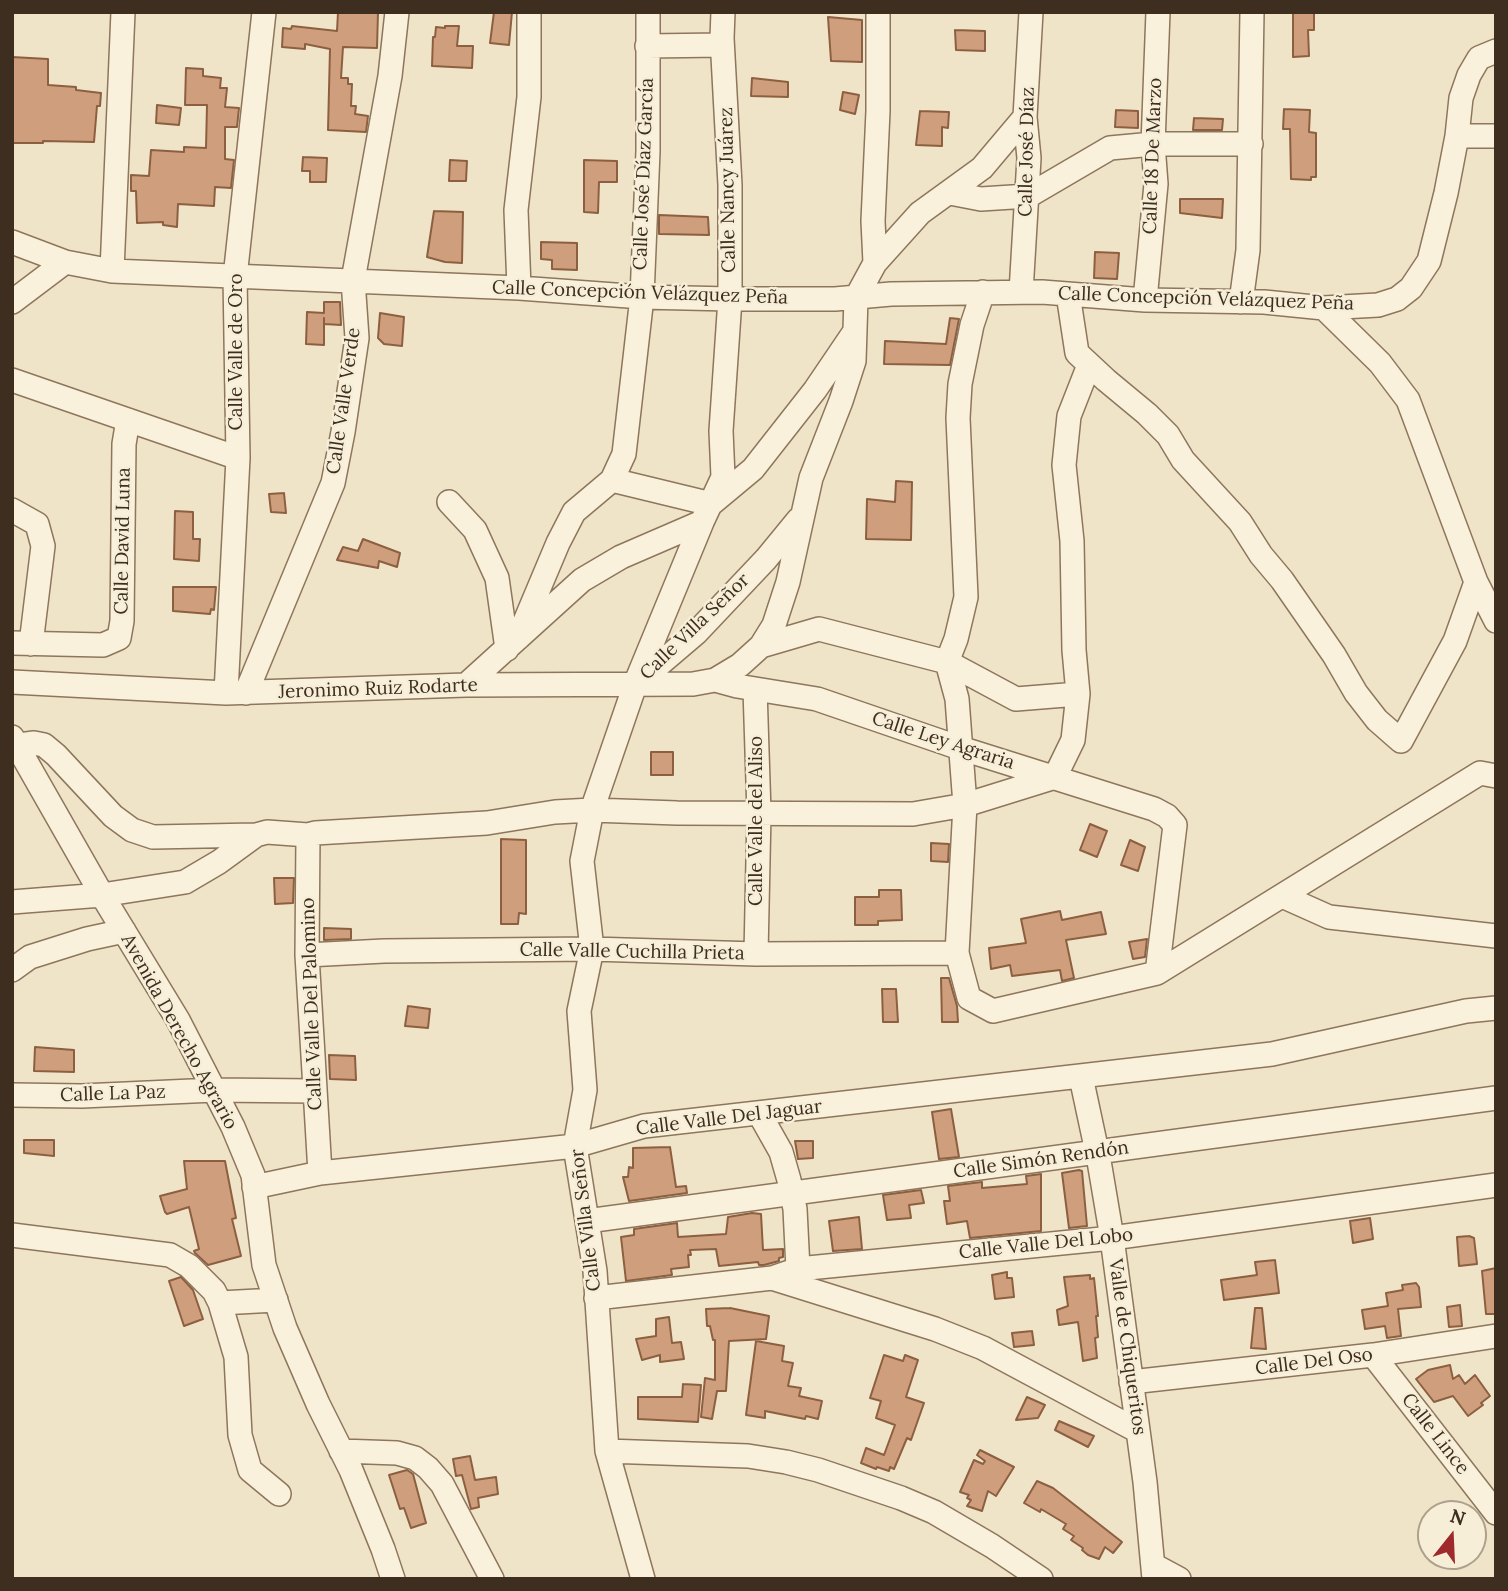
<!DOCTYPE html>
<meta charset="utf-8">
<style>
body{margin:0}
#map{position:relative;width:1508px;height:1591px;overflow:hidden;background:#f0e4c8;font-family:Lora,serif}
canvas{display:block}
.frame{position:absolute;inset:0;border:14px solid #3d2e20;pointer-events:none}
.north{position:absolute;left:1417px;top:1500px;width:70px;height:70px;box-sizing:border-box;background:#f7eed8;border:2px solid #ada18e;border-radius:50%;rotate:18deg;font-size:19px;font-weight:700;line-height:28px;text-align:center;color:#3d2e20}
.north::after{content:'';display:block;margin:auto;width:24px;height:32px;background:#9e2a2b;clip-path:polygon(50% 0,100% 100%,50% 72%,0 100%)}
</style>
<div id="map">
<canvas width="1508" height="1591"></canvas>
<div class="frame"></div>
<div class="north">N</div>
</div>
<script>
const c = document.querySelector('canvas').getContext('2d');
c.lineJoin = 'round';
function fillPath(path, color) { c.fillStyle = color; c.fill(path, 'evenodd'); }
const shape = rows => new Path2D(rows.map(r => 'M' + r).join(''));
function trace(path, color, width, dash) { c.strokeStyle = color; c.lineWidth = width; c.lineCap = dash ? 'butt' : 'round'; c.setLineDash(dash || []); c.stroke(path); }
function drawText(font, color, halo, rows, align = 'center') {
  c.font = font + ' Lora,serif'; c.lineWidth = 5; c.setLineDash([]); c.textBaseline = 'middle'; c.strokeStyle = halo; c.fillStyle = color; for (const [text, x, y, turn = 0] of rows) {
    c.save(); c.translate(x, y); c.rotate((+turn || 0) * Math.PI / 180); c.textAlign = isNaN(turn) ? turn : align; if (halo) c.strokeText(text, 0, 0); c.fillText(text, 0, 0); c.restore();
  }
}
const building = shape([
 [338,12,378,12,377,48,343,47,341,78,348,78,348,84,352,84,351,106,356,106,355,114,368,116,366,132,328,130,330,49,305,44,305,49,282,47,283,28,291,29,292,26,337,31,338,12],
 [494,12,512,12,509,45,490,43,494,12],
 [1293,12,1314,12,1314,30,1308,30,1309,56,1293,57,1293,12],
 [828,17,862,20,862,62,831,61,828,17],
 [445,26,459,26,457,46,473,46,472,68,432,66,433,37,435,37,436,27,445,28,445,26],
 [955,30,985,31,985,51,956,50,955,30],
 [12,57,48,59,48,85,76,87,76,90,101,93,100,106,97,106,94,142,43,141,43,143,12,143,12,57],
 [186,68,203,69,203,76,221,78,220,88,227,88,225,107,239,108,237,127,225,127,225,159,234,160,231,188,215,187,214,206,178,204,177,227,163,225,163,222,137,223,136,191,131,191,131,175,149,176,151,150,184,152,184,147,206,148,207,105,185,105,186,68],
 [752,78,788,82,788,97,751,96,752,78],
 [843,92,859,95,855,114,840,110,843,92],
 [157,105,181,108,179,125,156,123,157,105],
 [1284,109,1310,110,1309,132,1316,133,1316,177,1311,177,1311,180,1291,179,1290,129,1283,129,1284,109],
 [1116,110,1138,111,1138,128,1115,127,1116,110],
 [920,111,949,112,948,128,942,127,942,146,916,145,920,111],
 [1194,118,1223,119,1222,130,1193,130,1194,118],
 [303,157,327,158,326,182,310,182,310,171,302,171,303,157],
 [450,160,467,161,466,181,449,181,450,160],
 [584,160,617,161,617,182,599,182,598,213,584,212,584,160],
 [1180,199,1223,199,1222,218,1180,213,1180,199],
 [434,211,463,212,462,263,445,262,427,257,434,211],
 [659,215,708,217,709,235,659,234,659,215],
 [541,242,577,243,577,270,552,269,552,260,541,259,541,242],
 [1095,252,1119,253,1117,279,1094,278,1095,252],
 [324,302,340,302,341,325,324,324,324,318,324,345,306,344,307,312,324,313,324,302],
 [380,313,404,317,402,346,384,344,378,338,380,313],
 [950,318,959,319,950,365,884,364,885,341,946,344,950,318],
 [896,481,912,482,911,540,866,539,867,499,895,502,896,481],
 [284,493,286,513,271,512,269,494,284,493],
 [175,511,193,512,193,539,200,539,199,561,174,559,175,511],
 [363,539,400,553,397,567,379,561,378,568,337,560,343,547,358,551,363,539],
 [173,587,216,587,214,610,211,609,210,614,173,611,173,587],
 [651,752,673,752,673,775,651,775,651,752],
 [1090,824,1107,831,1097,857,1080,850,1090,824],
 [501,839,526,840,526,914,519,913,518,924,501,924,501,839],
 [1130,840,1145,847,1138,871,1121,865,1130,840],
 [931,843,949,844,948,862,931,861,931,843],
 [274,878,294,878,293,903,275,904,274,878],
 [879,890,901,890,902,920,878,921,878,925,855,925,855,897,879,897,879,890],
 [1060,911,1062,920,1101,912,1106,934,1066,940,1074,978,1062,981,1060,970,1012,976,1010,965,991,969,989,948,1026,943,1021,919,1060,911],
 [324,928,351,929,351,939,324,940,324,928],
 [1147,939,1145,957,1133,959,1129,942,1147,939],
 [941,978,949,978,957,1006,958,1022,942,1022,941,978],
 [882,989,896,989,898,1022,883,1022,882,989],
 [408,1006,430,1009,428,1028,405,1026,408,1006],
 [35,1047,74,1050,74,1072,34,1071,35,1047],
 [329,1055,355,1056,356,1080,330,1079,329,1055],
 [951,1109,959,1157,939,1159,932,1112,951,1109],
 [24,1140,54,1140,54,1156,24,1153,24,1140],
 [795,1141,813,1141,813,1158,798,1159,795,1141],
 [670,1147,676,1187,686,1186,687,1193,629,1201,623,1177,628,1177,629,1167,633,1168,633,1148,670,1147],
 [184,1161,225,1161,236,1218,232,1219,241,1256,208,1265,195,1253,194,1251,199,1249,189,1207,167,1214,165,1212,160,1196,187,1189,184,1161],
 [1079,1170,1082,1171,1087,1226,1069,1228,1062,1173,1079,1170],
 [1041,1174,1041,1231,970,1238,967,1221,947,1224,944,1201,950,1201,948,1186,982,1182,982,1188,1027,1184,1026,1176,1041,1174],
 [921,1190,924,1203,909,1205,911,1218,887,1220,883,1195,921,1190],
 [752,1213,761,1214,763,1250,783,1249,783,1257,779,1258,779,1261,764,1265,759,1265,758,1262,719,1266,716,1249,690,1250,691,1255,688,1255,689,1267,671,1269,672,1275,626,1281,621,1237,634,1235,634,1229,677,1223,678,1237,726,1234,728,1217,752,1213],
 [859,1217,862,1249,833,1251,829,1221,859,1217],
 [1370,1218,1373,1239,1353,1243,1350,1221,1370,1218],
 [1469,1236,1474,1238,1477,1264,1459,1266,1457,1237,1469,1236],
 [1275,1260,1279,1293,1224,1300,1221,1280,1257,1275,1255,1262,1275,1260],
 [1496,1268,1496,1314,1486,1314,1482,1271,1496,1268],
 [1007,1272,1007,1278,1012,1278,1014,1297,995,1299,992,1275,1007,1272],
 [1090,1275,1090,1279,1094,1278,1098,1316,1096,1316,1098,1337,1095,1338,1097,1358,1083,1361,1078,1322,1059,1325,1057,1310,1068,1306,1064,1277,1090,1275],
 [181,1277,193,1290,203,1319,184,1326,169,1281,181,1277],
 [1416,1283,1419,1287,1421,1307,1398,1309,1401,1336,1387,1338,1385,1326,1365,1329,1362,1310,1388,1306,1386,1293,1403,1290,1402,1285,1416,1283],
 [1460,1305,1462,1326,1449,1327,1447,1307,1460,1305],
 [730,1308,769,1316,766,1339,729,1341,726,1391,717,1391,712,1419,701,1417,705,1378,715,1380,715,1340,713,1340,710,1326,707,1326,706,1309,730,1308],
 [1255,1308,1262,1308,1266,1349,1251,1348,1255,1308],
 [669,1317,672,1343,681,1342,684,1359,660,1362,660,1355,642,1360,636,1339,656,1336,656,1319,669,1317],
 [1032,1331,1034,1345,1014,1347,1012,1333,1032,1331],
 [756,1341,784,1346,782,1361,793,1363,788,1386,801,1388,799,1396,822,1401,818,1419,806,1416,805,1419,765,1411,765,1418,746,1415,756,1341],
 [884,1355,903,1361,905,1355,918,1360,906,1397,924,1403,911,1440,907,1438,894,1469,890,1467,889,1471,877,1467,876,1469,861,1463,866,1448,884,1455,895,1425,876,1418,881,1401,870,1398,884,1355],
 [1450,1365,1453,1379,1459,1375,1465,1384,1475,1375,1490,1396,1481,1403,1483,1405,1468,1416,1453,1396,1434,1402,1416,1379,1428,1370,1450,1365],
 [683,1384,701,1385,698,1422,638,1419,638,1397,682,1397,683,1384],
 [1027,1397,1045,1405,1038,1418,1016,1420,1027,1397],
 [1059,1421,1094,1436,1088,1447,1055,1430,1059,1421],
 [980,1450,1014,1467,996,1496,988,1491,982,1511,967,1506,971,1500,967,1498,969,1495,960,1492,974,1460,983,1464,985,1461,977,1455,980,1450],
 [470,1456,475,1480,496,1477,498,1494,478,1498,479,1507,471,1509,462,1475,456,1476,453,1459,470,1456],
 [407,1470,413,1474,426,1523,411,1528,404,1508,400,1509,389,1475,407,1470],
 [1037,1481,1053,1488,1122,1542,1113,1553,1105,1547,1099,1559,1088,1555,1082,1550,1083,1548,1071,1540,1074,1536,1063,1529,1066,1524,1041,1509,1040,1512,1024,1503,1037,1481]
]);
fillPath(building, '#cf9f7d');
trace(building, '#8d5f41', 2);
const minor = shape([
 [647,46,722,45],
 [1457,136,1461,98,1469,75,1479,58,1496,51],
 [950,193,981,199,1028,196,1110,148,1153,144,1251,144],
 [12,242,65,262,112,271,519,288,642,297,730,299,835,299,891,294,1042,292,1145,300,1264,302,1324,308,1378,305,1397,299,1411,288,1429,261,1446,193,1457,136,1496,136],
 [875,263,920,213,982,168,1025,117],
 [112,271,123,12],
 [519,288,516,210,529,97,529,12],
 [983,292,972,325,960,384,958,418,966,597,956,639,947,662,957,699,965,805,957,953,969,998,993,1011,1157,973,1480,773,1496,776],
 [1021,292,1029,158,1025,117,1031,12],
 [1068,294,1077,353,1106,380,1147,414,1168,435,1183,460,1240,522,1261,555,1282,580,1334,655,1356,693,1377,720,1401,741,1455,641,1476,582],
 [1145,300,1156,184,1153,144,1158,12],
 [12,302,65,262],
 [1241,302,1248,250,1252,12],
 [1324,308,1380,363,1408,400,1476,582,1496,621],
 [12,380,238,458],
 [612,480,711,504,753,469,815,390,855,331],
 [449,502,475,530,497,578,507,649],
 [12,510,37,524,43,546,31,644],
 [518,638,558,543,574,512,612,480,624,454,642,297,648,151,648,12],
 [12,643,103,645,119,638,122,621,124,444,128,420],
 [761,646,819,629,947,662,1016,699,1078,694],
 [715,680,737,686,817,699,960,748,1154,809,1167,816,1175,825,1157,973],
 [12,682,226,693,466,685,693,684,715,680,740,665,761,646,774,625,788,582,811,478,841,401,854,361,856,298,875,263,873,221,878,111,878,12],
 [636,682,702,522,723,477,721,431,730,299,730,185,722,38,723,12],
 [466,685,582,580,621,557,702,522],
 [755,689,759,813,756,954],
 [226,693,238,458,235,277,264,12],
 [246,693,333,483,343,432,357,338,353,280,390,76,397,12],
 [12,737,102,895,178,1020,233,1127,253,1175,264,1265,285,1328,318,1404,351,1470,383,1549,393,1579],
 [12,746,34,743,44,745,56,755,113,816,132,830,153,837,256,835],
 [308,835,307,955,320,1173],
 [1282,896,1329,917,1496,936],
 [12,902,102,895,185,882,219,862,256,835,267,832,308,835,315,833,487,823,555,812,592,810,677,813,913,814,965,805,1055,777,1073,740,1078,694,1074,650,1072,541,1064,465,1069,416,1089,365],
 [307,955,384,951,592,949,756,954,957,953],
 [12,970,30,957,87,939,124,931],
 [1081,1077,1099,1161,1112,1238,1145,1482,1154,1579],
 [12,1095,82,1096,214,1090,315,1091],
 [759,1113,781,1152,789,1180,795,1209,798,1269],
 [254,1187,320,1173,575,1146,644,1126,1272,1054,1466,1011,1496,1008],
 [587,1221,1496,1098],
 [12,1235,170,1255,189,1266,214,1291,220,1303,276,1300],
 [772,1278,935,1329,983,1348,1138,1431],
 [596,1298,772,1278,798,1269,1112,1238,1496,1185],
 [220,1303,236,1357,240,1435,250,1470,279,1494],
 [1373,1355,1496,1513],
 [1131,1382,1373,1355,1496,1336],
 [341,1451,397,1453,415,1458,428,1468,442,1484,492,1579],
 [607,1451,748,1456,786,1462,818,1470,901,1498,934,1512,992,1546,1041,1579],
 [1153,1565,1179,1579],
 [643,1579,607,1451,595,1271,575,1146,585,1090,579,1011,592,949,582,861,592,810,635,685,696,633,766,559,798,520]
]);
trace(minor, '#8d765c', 26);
trace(minor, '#faf1dc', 23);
drawText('19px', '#3d2e20', '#f7eed8', [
 ["Calle José Díaz",1027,152,-89],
 ["Calle 18 De Marzo",1153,156,-88],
 ["Calle José Díaz García",644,174,-88],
 ["Calle Nancy Juárez",728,190,-91],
 ["Calle Concepción Velázquez Peña",640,293,2],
 ["Calle Concepción Velázquez Peña",1206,299,2],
 ["Calle Valle de Oro",237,352,-90],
 ["Calle Valle Verde",344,401,-82],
 ["Calle David Luna",123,541,-89],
 ["Calle Villa Señor",695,627,-44],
 ["Jeronimo Ruiz Rodarte",378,689,-2],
 ["Calle Ley Agraria",943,741,18],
 ["Calle Valle del Aliso",757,821,-90],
 ["Calle Valle Cuchilla Prieta",632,952,1],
 ["Calle Valle Del Palomino",312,1004,-92],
 ["Avenida Derecho Agrario",179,1032,61],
 ["Calle La Paz",113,1094,-2],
 ["Calle Valle Del Jaguar",729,1118,-7],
 ["Calle Simón Rendón",1041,1160,-8],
 ["Calle Villa Señor",586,1220,-97],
 ["Calle Valle Del Lobo",1046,1244,-6],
 ["Valle de Chiqueritos",1127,1347,82],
 ["Calle Del Oso",1314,1362,-7],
 ["Calle Lince",1435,1434,52]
]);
</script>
